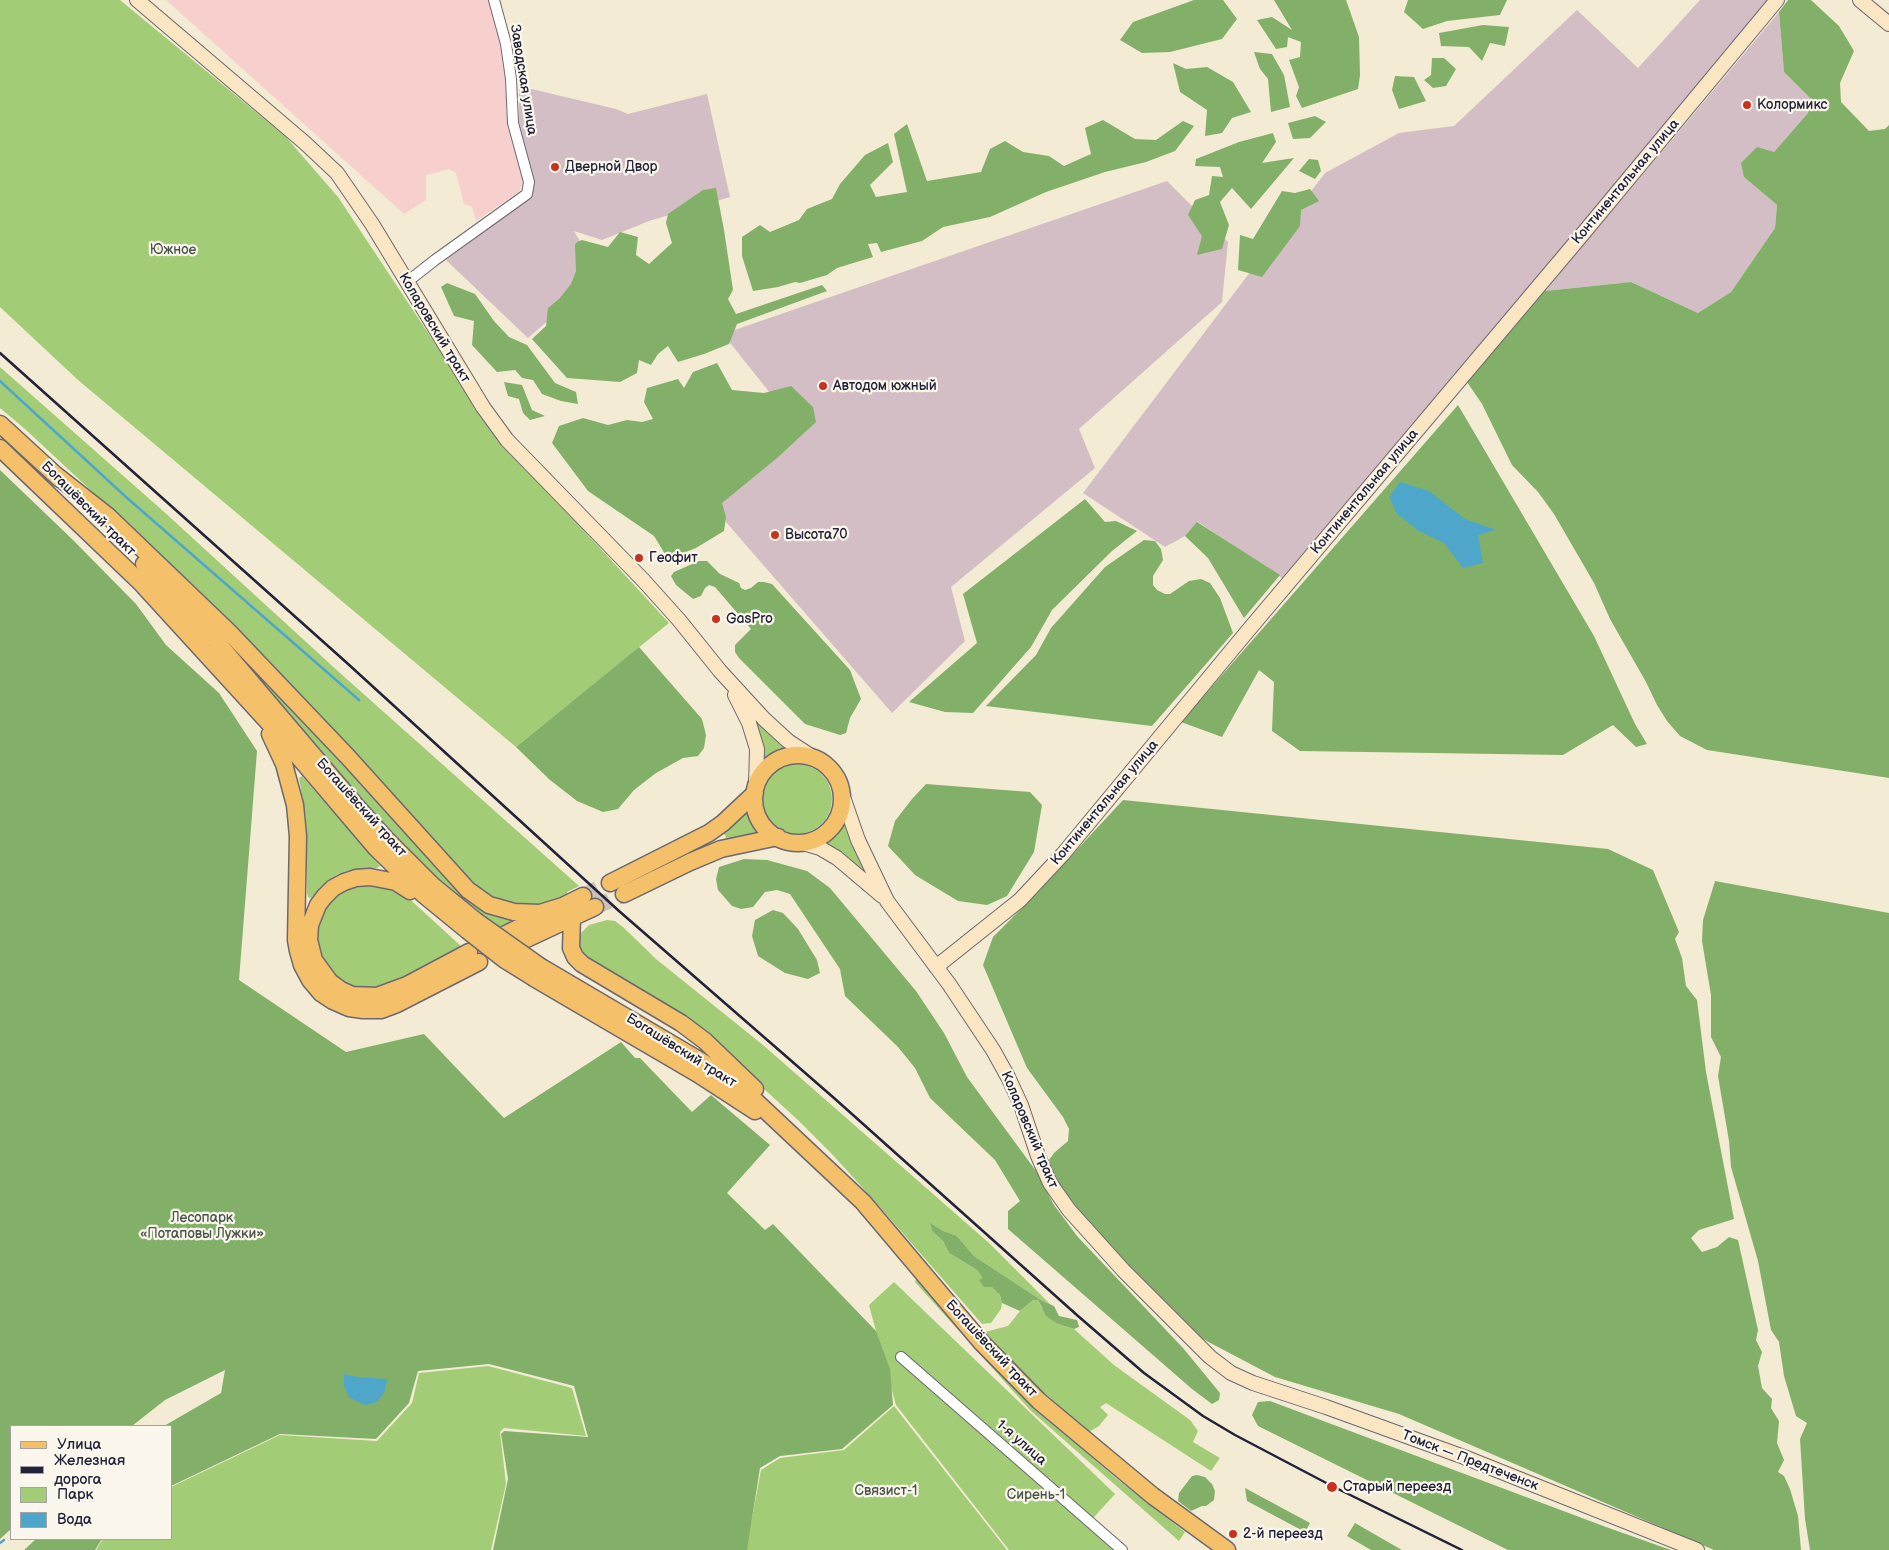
<!DOCTYPE html>
<meta charset="utf-8">
<style>
body{margin:0}
#map{position:relative;width:1889px;height:1550px;overflow:hidden;background:#f4ebd4;font-family:"Balsamiq Sans",sans-serif}
canvas{display:block}
.legend{position:absolute;left:10px;top:1425px;width:162px;height:115px;box-sizing:border-box;background:#fbf7ec;border:1px solid #a4a2a5;margin:0;padding:6px 9px;list-style:none;font-size:15px;color:#22223b}
.legend li{display:flex;align-items:center;gap:10px;height:25px}
.legend b{width:25px;border:1px solid #a4a2a5}
</style>
<div id="map">
<canvas width="1889" height="1550"></canvas>
<ul class="legend">
<li><b style="height:6px;background:#f4c16a"></b>Улица</li>
<li><b style="height:6px;background:#22223b"></b>Железная дорога</li>
<li><b style="height:14px;background:#a3cc77"></b>Парк</li>
<li><b style="height:14px;background:#4ea7cb"></b>Вода</li>
</ul>
</div>
<script>
const c = document.querySelector('canvas').getContext('2d');
c.lineJoin = 'round';
function fillPath(path, color) { c.fillStyle = color; c.fill(path, 'evenodd'); }
const shape = rows => new Path2D(rows.map(r => 'M' + r).join(''));
function trace(path, color, width, dash) { c.strokeStyle = color; c.lineWidth = width; c.lineCap = dash ? 'butt' : 'round'; c.setLineDash(dash || []); c.stroke(path); }
function drawText(font, color, halo, rows, align = 'center') {
  c.font = font + ' "Balsamiq Sans",sans-serif'; c.lineWidth = 4.5; c.setLineDash([]); c.textBaseline = 'middle'; c.strokeStyle = halo; c.fillStyle = color; for (const [text, x, y, turn = 0] of rows) {
    c.save(); c.translate(x, y); c.rotate((+turn || 0) * Math.PI / 180); c.textAlign = isNaN(turn) ? turn : align; if (halo) c.strokeText(text, 0, 0); c.fillText(text, 0, 0); c.restore();
  }
}
fillPath(shape([
 [166,0,490,0,502,44,508,98,506,111,524,180,519,192,476,221,472,207,464,204,456,173,449,169,426,175,426,200,404,214]
]), '#f7d0ce');
fillPath(shape([
 [1700,0,1768,0,1583,225,1285,580,1198,522,1185,536,1165,547,1083,493,1325,173,1399,133,1454,126,1577,10,1638,68],
 [1779,12,1784,72,1811,99,1808,113,1774,152,1744,177,1777,205,1775,228,1731,292,1698,313,1631,282,1545,291],
 [519,86,616,109,628,114,707,94,730,197,649,221,602,240,574,231,597,271,565,306,528,338,446,260,520,205,532,193,519,121],
 [1167,181,1228,242,1222,302,1079,429,1095,468,951,587,965,641,892,713,712,506,802,433,723,334]
]), '#d2bec4');
fillPath(shape([
 [0,0,120,0,285,136,338,197,495,434,669,623,516,747,78,380,0,307],
 [0,367,162,510,340,673,579,886,567,892,567,896,541,905,528,907,502,902,485,894,473,885,113,511,25,429,0,408],
 [231,644,478,906,492,915,517,921,500,927,461,900,438,880,363,803,236,653],
 [756,723,758,723,772,737,790,750,778,753,764,761,762,740],
 '762 799a35 35 0 1 1 70 0a35 35 0 1 1-70 0Z',
 [302,776,380,866,377,868,349,870,338,874,326,882,311,898,308,897,307,893,306,818,299,778],
 [747,809,752,821,763,835,728,842,723,831],
 [843,821,857,853,878,888,818,845,832,835],
 [359,883,383,884,404,894,462,947,390,986,355,990,325,969,315,940,319,916,337,893],
 [607,920,615,921,623,927,656,959,763,1045,989,1243,1050,1304,1041,1300,974,1256,957,1236,941,1230,933,1232,943,1241,949,1253,977,1270,1000,1295,1002,1303,1001,1309,991,1323,982,1324,872,1198,831,1153,799,1121,691,1022,579,953,579,937,581,933,589,925],
 [916,1279,920,1281,1015,1387,1042,1414,1117,1479,1185,1532,1179,1541,1031,1411,915,1282],
 [894,1282,1115,1494,1087,1525,1117,1550,1009,1550,896,1405,869,1305],
 [1033,1300,1038,1300,1041,1307,1058,1324,1074,1329,1114,1365,1190,1420,1198,1431,1193,1442,1220,1458,1211,1471,1106,1403,1100,1407,1108,1415,1099,1426,1089,1432,1041,1390,1002,1353,985,1332,1008,1326,1020,1311],
 [488,1366,572,1388,586,1436,504,1428,500,1432,506,1484,491,1550,96,1550,103,1539,171,1539,171,1487,280,1435,377,1441,412,1403,419,1373],
 [894,1406,1007,1550,746,1550,761,1470,780,1458,844,1450]
]), '#a3cc77');
fillPath(shape([
 [1194,0,1223,0,1237,19,1222,39,1170,52,1142,53,1120,40,1133,22],
 [1274,0,1346,0,1359,37,1360,75,1358,89,1302,108,1296,96,1299,87,1289,60,1300,57,1301,42,1288,37,1287,47,1276,49,1257,20,1272,17,1292,30],
 [1408,0,1507,0,1500,15,1447,21,1423,29,1404,12],
 [1788,0,1811,0,1839,26,1854,51,1840,83,1841,102,1869,131,1885,129,1889,125,1889,778,1707,750,1680,736,1667,721,1657,705,1646,682,1610,619,1594,583,1554,514,1538,492,1512,465,1482,404,1467,382,1545,291,1631,282,1698,313,1731,292,1775,228,1777,205,1744,177,1741,163,1757,147,1774,152,1808,113,1811,99,1784,72,1779,12],
 [1483,25,1509,27,1505,46,1490,43,1482,61,1469,47,1441,46,1439,33],
 [1254,52,1272,54,1284,75,1290,107,1271,112,1268,79,1260,69],
 [1432,58,1444,58,1456,69,1446,86,1433,88,1424,80,1431,75],
 [1173,63,1186,69,1207,67,1233,82,1251,112,1232,118,1222,133,1205,136,1207,110,1180,92],
 [1395,76,1414,77,1426,101,1399,109,1392,90],
 [1315,116,1326,122,1310,138,1293,139,1288,123],
 [1103,120,1135,139,1156,140,1183,121,1194,126,1175,151,1146,162,1105,172,1046,192,990,217,943,227,922,241,881,252,877,243,868,244,873,257,837,268,827,275,800,283,795,282,778,287,753,291,742,256,742,237,760,225,770,232,799,220,807,209,832,199,840,184,865,155,888,143,893,162,870,185,876,197,907,192,894,134,907,124,927,181,981,172,990,149,1005,141,1023,152,1049,156,1064,166,1091,154,1085,128],
 [1273,133,1276,142,1262,163,1294,158,1251,209,1232,188,1220,202,1229,225,1222,249,1197,255,1202,236,1188,215,1195,200,1209,195,1212,176,1223,177,1220,167,1195,166,1196,159,1239,142],
 [1309,159,1318,160,1321,171,1315,179,1299,171],
 [716,188,724,230,733,290,728,299,736,314,822,285,827,291,737,324,729,344,704,354,678,362,668,346,658,354,651,365,639,360,637,373,620,382,567,378,532,339,546,326,548,308,559,299,571,284,576,271,575,245,577,242,582,240,608,247,620,232,638,237,636,255,649,264,672,243,666,223,668,214,703,190],
 [1310,189,1319,201,1301,210,1300,226,1262,277,1238,270,1240,235,1253,239,1282,191,1295,193],
 [447,283,475,294,494,321,509,337,527,345,555,383,576,392,578,404,561,401,542,394,533,380,522,378,515,370,497,372,472,345,474,321,454,316,441,287],
 [717,363,732,390,764,393,791,386,813,407,816,422,777,458,722,503,726,517,724,531,696,548,668,559,654,536,588,491,552,443,559,426,583,418,608,425,627,420,642,422,653,419,644,402,647,388,678,379,684,388,693,372],
 [504,382,522,385,532,410,545,416,530,420,523,413,519,399,508,396],
 [1458,405,1594,636,1635,724,1647,744,1636,747,1613,725,1563,755,1300,751,1272,731,1274,682,1259,670,1222,737,1181,722],
 [0,470,73,540,136,604,166,645,219,693,257,751,239,980,346,1052,424,1034,504,1118,621,1042,635,1058,640,1058,692,1112,711,1095,770,1145,727,1193,765,1230,773,1224,876,1331,890,1369,893,1405,842,1449,780,1456,760,1468,747,1550,493,1550,508,1479,501,1434,504,1431,588,1437,574,1386,489,1364,418,1371,409,1403,376,1439,280,1434,171,1486,171,1426,164,1426,221,1393,225,1370,165,1400,132,1426,11,1426,11,1529,0,1539],
 [1085,499,1105,522,1116,521,1137,531,1112,551,1052,610,1031,647,973,713,945,712,909,702,977,643,963,594],
 [1197,522,1280,575,1244,618,1208,558,1185,536],
 [1144,540,1155,541,1161,549,1163,560,1153,576,1153,585,1157,590,1165,594,1170,594,1189,581,1201,579,1210,583,1220,598,1233,633,1152,726,986,706,1036,655,1051,628,1105,567],
 [699,561,707,561,720,574,739,583,741,588,745,590,751,588,758,582,764,582,772,584,850,670,861,699,850,718,846,733,840,735,805,724,739,658,735,652,735,645,751,629,715,587,709,585,705,588,701,596,693,599,676,585,671,576,674,572],
 [639,647,702,719,706,735,704,748,698,756,683,758,656,773,634,790,618,809,603,812,577,801,550,780,516,747],
 [926,784,1030,792,1042,805,1034,852,1007,896,987,905,958,901,915,875,888,846,895,821,912,799],
 [1123,800,1608,849,1653,870,1679,932,1675,939,1682,958,1686,986,1697,1000,1706,1072,1734,1219,1699,1230,1691,1238,1702,1252,1717,1247,1729,1237,1738,1240,1758,1330,1756,1340,1762,1352,1758,1366,1762,1388,1772,1399,1771,1408,1779,1421,1777,1443,1784,1460,1778,1472,1784,1476,1790,1489,1798,1516,1801,1550,1714,1550,1399,1414,1275,1377,1199,1337,1173,1314,1087,1222,1054,1176,1049,1160,1054,1153,1068,1141,1069,1129,1063,1117,1027,1068,983,965,993,937,1034,896],
 [744,859,767,860,807,871,830,888,916,991,944,1033,967,1077,1036,1171,1054,1205,1077,1236,1183,1348,1220,1393,1219,1400,1212,1404,1192,1389,1008,1229,1008,1211,1020,1201,995,1160,930,1098,915,1068,898,1047,845,996,840,969,790,894,777,890,765,892,753,907,741,909,732,906,718,890,716,879,719,867],
 [1715,881,1889,913,1889,1550,1810,1550,1805,1519,1800,1439,1807,1423,1796,1416,1784,1376,1779,1342,1771,1330,1758,1261,1731,1167,1729,1141,1718,1076,1721,1057,1711,1037,1711,995,1702,941,1703,920],
 [773,910,783,913,798,929,817,960,820,973,808,979,785,973,758,956,752,936,755,920],
 [930,1223,941,1230,957,1236,974,1256,1041,1300,1054,1306,1059,1316,1077,1320,1079,1327,1074,1329,1058,1324,1046,1316,1038,1300,1033,1300,1020,1311,1002,1303,1000,1295,992,1287,984,1287,979,1280,983,1278,977,1270,949,1253,943,1241,933,1232],
 [1270,1401,1606,1527,1671,1550,1508,1550,1258,1426,1252,1415,1258,1402],
 [1197,1475,1205,1477,1212,1484,1215,1491,1214,1500,1206,1506,1202,1506,1191,1511,1178,1501,1179,1493,1192,1476],
 [1245,1488,1310,1523,1305,1532,1247,1501],
 [1355,1523,1402,1550,1371,1550,1347,1536],
 [36,1539,102,1539,95,1550,24,1550]
]), '#82b068');
fillPath(shape([
 [1400,482,1429,491,1465,519,1496,530,1478,535,1483,563,1463,568,1444,543,1419,531,1397,514,1389,497],
 [344,1374,357,1377,387,1379,385,1391,377,1402,365,1405,356,1401,349,1397,344,1386]
]), '#4ea7cb');
trace(shape([
 [0,381,126,497,359,700],
 [0,1543,4,1540]
]), '#4ea7cb', 2.5);
trace(shape([
 [583,896,610,883],
 [595,907,624,894]
]), '#cac3b5', 16, [16, 8]);
const street = shape([
 [407,282,435,260,527,194,529,182,513,123,511,79,506,44,494,0],
 [901,1357,1122,1550]
]);
const secondary = shape([
 [137,0,305,143,337,173,372,224,483,407,507,440,644,581,679,620,720,671,764,719,788,741,814,758],
 [1860,0,1889,24],
 [735,695,749,723,757,749,756,785],
 [841,791,858,840,887,901,949,984,993,1050,1008,1077,1021,1105,1038,1156,1050,1183,1069,1210,1123,1270,1210,1357,1231,1373,1253,1383,1326,1407,1464,1457,1697,1550],
 [800,842,820,848,837,858,882,896],
 [936,967,1020,900,1063,854,1246,633,1576,242,1777,0]
]);
const primary = shape([
 [0,424,60,479],
 [0,448,142,584,280,735,376,848,424,895,468,931],
 [52,472,108,516,229,632,348,757,468,890,489,905,514,912,540,913,566,905],
 [144,564,216,641,357,807,386,839,432,885,476,921],
 [270,734,284,764,295,805,298,836,296,940,298,951,302,965,310,980,321,993,333,1001,349,1008,363,1010,381,1010,397,1004,479,962],
 '754 799a44 44 0 1 1 88 0a44 44 0 1 1-88 0Z',
 [610,883,709,833,723,823,755,793],
 [410,891,396,882,370,877,356,878,344,882,333,888,324,897,318,905,310,925,309,940,314,960,330,982,341,990,352,995,377,996,407,985,469,952],
 [624,894,690,862,721,849,778,837],
 [572,918,571,948,575,957,582,964,681,1023,705,1041,755,1089],
 [504,935,583,896],
 [518,943,595,907],
 [541,967,709,1066,747,1093,863,1202,982,1343,1039,1401,1153,1496,1227,1550],
 [534,978,698,1074,755,1111]
]);
trace(street, '#6c6871', 12);
trace(secondary, '#6c6871', 16);
trace(primary, '#6c6871', 19);
trace(street, '#fff', 10);
trace(secondary, '#fbe6c3', 14);
trace(primary, '#f4c16a', 16);
trace(shape([
 [0,353,347,663,619,911,834,1098,1078,1316,1144,1373,1203,1416,1235,1435,1332,1486,1462,1550]
]), '#22223b', 2.5);
const primaryBridge = shape([
 [476,921,541,967],
 [468,931,505,960,534,978]
]);
trace(primaryBridge, '#6c6871', 19, []);
trace(primaryBridge, '#f4c16a', 16);
for (const [x, y, r, color] of [
 [1747,105,5,"#c8321e"],
 [555,167,5,"#c8321e"],
 [823,386,5,"#c8321e"],
 [775,535,5,"#c8321e"],
 [639,558,5,"#c8321e"],
 [716,619,5,"#c8321e"],
 [1332,1487,6,"#c8321e"],
 [1233,1534,5,"#c8321e"]
]) { const dot = new Path2D(); dot.arc(x, y, r, 0, 2 * Math.PI); c.fillStyle = color; c.fill(dot); trace(dot, '#fbf7ec', 2); }
drawText('14px', '#22223b', '#fbf7ec', [
 ["Заводская улица",523,80,81],
 ["Континентальная улица",1626,182,-50],
 ["Коларовский тракт",434,328,59],
 ["Континентальная улица",1365,492,-50],
 ["Богашёвский тракт",88,509,45],
 ["Континентальная улица",1105,803,-50],
 ["Богашёвский тракт",361,808,48],
 ["Богашёвский тракт",681,1051,32],
 ["Коларовский тракт",1029,1130,67],
 ["Богашёвский тракт",991,1349,47],
 ["1-я улица",1021,1443,41],
 ["Томск — Предтеченск",1470,1461,21]
]);
drawText('14px', '#22223b', '#fbf7ec', [
 ["Колормикс",1757,105],
 ["Дверной Двор",565,167],
 ["Автодом южный",833,386],
 ["Высота70",785,535],
 ["Геофит",649,558],
 ["GasPro",726,619],
 ["Старый переезд",1343,1487],
 ["2-й переезд",1243,1534]
], 'left');
drawText('14px', '#49554d', '#fbf7ec', [
 ["Южное",173,250],
 ["Лесопарк",202,1218],
 ["«Потаповы Лужки»",202,1234],
 ["Связист-1",886,1491],
 ["Сирень-1",1036,1495]
]);
</script>
